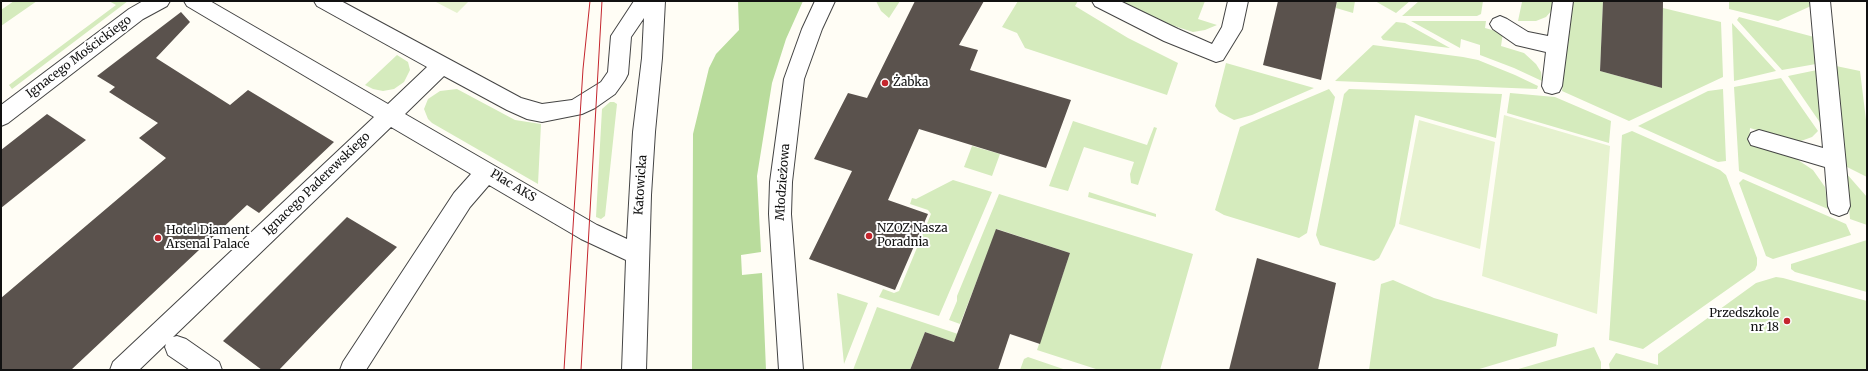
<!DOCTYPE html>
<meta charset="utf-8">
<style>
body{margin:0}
#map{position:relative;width:1868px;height:371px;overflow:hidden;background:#fffdf5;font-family:Merriweather,serif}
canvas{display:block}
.frame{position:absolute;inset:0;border:2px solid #111;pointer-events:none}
</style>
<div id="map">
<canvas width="1868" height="371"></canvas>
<div class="frame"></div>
</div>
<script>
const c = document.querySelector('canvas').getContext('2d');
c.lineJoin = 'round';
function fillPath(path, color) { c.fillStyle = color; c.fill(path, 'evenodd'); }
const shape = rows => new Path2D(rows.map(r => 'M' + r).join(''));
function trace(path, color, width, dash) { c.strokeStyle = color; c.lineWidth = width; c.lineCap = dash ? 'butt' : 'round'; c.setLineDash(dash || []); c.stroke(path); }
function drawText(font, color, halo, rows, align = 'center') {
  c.font = font + ' Merriweather,serif'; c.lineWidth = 4; c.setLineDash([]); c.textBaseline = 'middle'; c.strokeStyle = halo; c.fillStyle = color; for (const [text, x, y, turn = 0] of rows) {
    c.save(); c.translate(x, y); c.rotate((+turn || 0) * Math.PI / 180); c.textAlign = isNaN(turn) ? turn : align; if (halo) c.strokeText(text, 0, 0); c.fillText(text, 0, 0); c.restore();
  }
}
fillPath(shape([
 [14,1,37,1,1,26,1,10],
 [109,1,128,1,12,89,9,85,116,5],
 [876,1,900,1,889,18,881,11],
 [1018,1,1078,1,1075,6,1128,38,1178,63,1167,95,1025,48,1017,33,1002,27],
 [1121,1,1205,1,1198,19,1217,25,1205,30,1193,32,1171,25],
 [1337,1,1355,1,1353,13,1336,8],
 [1375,1,1410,1,1396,13],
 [1419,1,1483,1,1481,14,1477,16,1402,16],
 [1525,1,1553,1,1552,10,1546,17,1536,21,1518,21,1522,2],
 [1572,1,1603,1,1600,71,1662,88,1663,8,1721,22,1723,77,1629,121,1562,91],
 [1729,1,1811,1,1811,6,1778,21,1729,9],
 [1739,17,1814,37,1816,64,1782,70,1737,20],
 [1411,21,1486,21,1485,28,1503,33,1501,46,1524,53,1536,64,1541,72,1542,81,1514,68,1480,55,1480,45,1461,39,1460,48],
 [1396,22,1405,23,1450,48,1383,40,1381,37],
 [1732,23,1776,71,1734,81],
 [1373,45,1463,57,1478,60,1515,75,1538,86,1537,89,1335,81],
 [397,55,408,62,410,70,404,82,394,89,383,91,373,89,365,85],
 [1226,63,1314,88,1252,115,1234,120,1219,112,1215,106],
 [1836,66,1860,71,1867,128,1867,177,1845,166],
 [1817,70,1822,120,1821,124,1788,76],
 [1781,78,1818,131,1812,137,1801,141,1793,141,1750,128,1749,143,1792,156,1813,170,1825,187,1828,209,1739,171,1734,87],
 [457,89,515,120,541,124,538,184,432,123,428,119,424,109,428,99,440,91],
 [1329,89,1335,97,1307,233,1299,238,1224,215,1215,210,1240,127],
 [1349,89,1502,94,1496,138,1415,115,1395,226,1379,258,1374,261,1320,245,1316,235,1344,94],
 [1723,89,1726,161,1718,162,1638,126,1708,91],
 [1510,93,1555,97,1611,121,1609,143,1507,113],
 [610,102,614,102,617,104,605,216,601,219,596,217,602,109],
 [1073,121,1147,145,1154,127,1157,128,1138,185,1131,183,1130,174,1134,162,1084,147,1068,191,1049,186],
 [1632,131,1720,170,1726,175,1757,258,1757,265,1755,270,1643,349,1609,340,1622,135],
 [972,146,1000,154,992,176,964,167],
 [1846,173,1867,197,1867,225,1850,219],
 [1743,179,1846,224,1851,235,1773,259,1766,256,1739,183],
 [953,180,992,192,939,316,879,297,883,289,894,293,899,291,931,214,928,210,910,204,912,198,916,199],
 [1089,192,1156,214,1156,217,1088,197],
 [999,194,1193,254,1160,370,1099,370,1037,350,1070,253,997,229,960,324,949,320,957,301,957,296],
 [1867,240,1867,292,1795,272,1791,269,1791,264],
 [1776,277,1783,278,1867,301,1867,370,1610,370,1609,364,1616,353,1658,365,1658,354,1756,283],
 [1393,280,1434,298,1558,334,1556,346,1476,370,1369,370,1381,284],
 [837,293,868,303,844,364],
 [877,307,961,335,957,343,925,332,910,370,853,370],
 [1594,347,1601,362,1601,370,1515,370],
 [1028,357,1066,370,1020,370,1024,359]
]), '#d5ebbd');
fillPath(shape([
 [738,1,803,1,786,39,772,83,757,176,761,252,741,255,742,275,762,273,766,370,692,370,693,134,709,68,716,54,739,30]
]), '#b9dc9c');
fillPath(shape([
 [434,1,469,1,457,13],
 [1504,115,1610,146,1597,314,1482,276],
 [1419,120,1495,142,1480,249,1399,224]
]), '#e6f2cf');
fillPath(shape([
 [915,1,984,1,959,45,978,50,970,70,1071,100,1046,168,919,129,888,200,928,214,895,290,809,259,852,171,814,159,848,93,867,98],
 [1278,1,1337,1,1321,80,1263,65],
 [1603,1,1663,1,1662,88,1600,71],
 [181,12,190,22,156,58,230,105,248,90,334,142,259,213,247,205,71,370,1,370,1,298,166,158,139,138,158,123,109,92,115,87,97,76],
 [47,114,86,140,1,208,1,150],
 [347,217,397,247,279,370,262,370,223,341],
 [996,229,1070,253,1040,344,1010,334,998,370,910,370,925,332,954,342],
 [1257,258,1336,283,1318,370,1229,370]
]), '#5a524d');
const minor = shape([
 [143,1,170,1,167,6,143,19,8,123,1,126,1,105,129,9,143,1],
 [184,1,210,1,388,104,427,67,317,6,314,1,341,1,521,98,542,104,572,100,601,82,608,72,611,36,634,1,665,1,662,58,655,132,651,195,646,370,622,370,626,260,581,239,489,185,470,207,366,370,340,370,343,362,454,193,471,174,391,127,173,337,177,336,186,339,219,362,222,370,190,370,168,355,165,347,166,344,139,370,110,370,113,362,374,117,187,6,184,1],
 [644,18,642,58,633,132,627,239,597,225,405,114,444,76,507,110,527,119,542,122,582,114,595,108,615,94,625,80,628,74,631,37,644,18],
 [815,1,835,1,822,29,804,79,792,182,791,214,803,370,779,370,769,214,770,182,784,79,802,29,815,1],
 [1092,1,1120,1,1178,29,1212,44,1222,27,1228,1,1248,1,1242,29,1223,60,1216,62,1164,41,1095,6,1092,1],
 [1553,1,1573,1,1562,86,1559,92,1552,94,1545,92,1542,86,1546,52,1516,45,1493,29,1490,24,1493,19,1500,16,1507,19,1528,32,1548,36,1553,1],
 [1810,1,1830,1,1850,206,1847,213,1839,216,1831,213,1828,206,1825,167,1751,145,1748,139,1751,133,1759,130,1823,148,1810,1]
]);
trace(minor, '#444', 2);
fillPath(minor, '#fff');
trace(shape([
 [564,370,583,69,590,1],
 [581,370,602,1]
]), '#c4262e', 1);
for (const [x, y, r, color] of [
 [885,83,4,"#c4262e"],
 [869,236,4,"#c4262e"],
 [158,238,4,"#c4262e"],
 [1787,321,4,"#c4262e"]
]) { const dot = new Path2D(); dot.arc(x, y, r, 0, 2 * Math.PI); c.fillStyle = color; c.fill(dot); trace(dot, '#fff', 1.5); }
drawText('12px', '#111', '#fff', [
 ["Ignacego Mościckiego",79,57,-37],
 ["Młodzieżowa",783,182,-86],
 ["Ignacego Paderewskiego",317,184,-44],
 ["Katowicka",641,185,-86],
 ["Plac AKS",513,186,31]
]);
drawText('12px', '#111', '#fff', [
 ["Żabka",893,83],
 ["NZOZ Nasza",877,229],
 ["Poradnia",877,243],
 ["Hotel Diament",166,231],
 ["Arsenal Palace",166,245],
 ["Przedszkole",1779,314,"right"],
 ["nr 18",1779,328,"right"]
], 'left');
</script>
